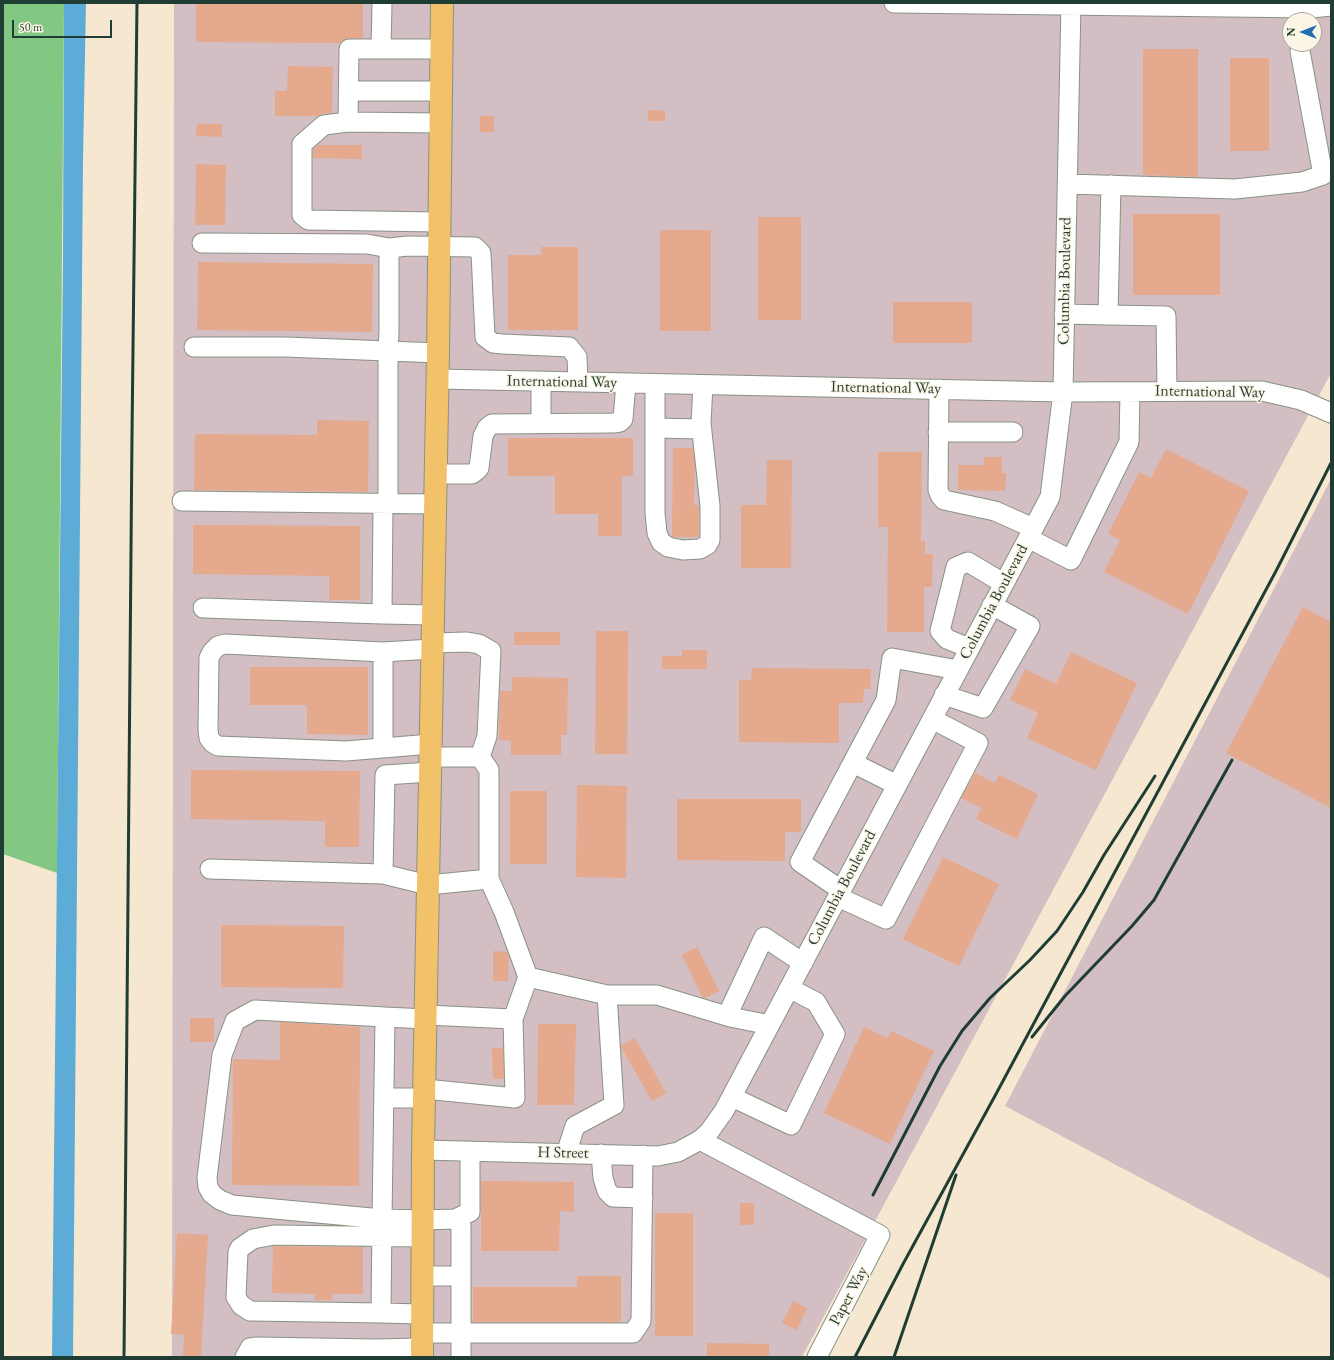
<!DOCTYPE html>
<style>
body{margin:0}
#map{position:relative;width:1334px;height:1360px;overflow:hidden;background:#f6e8d0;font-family:"EB Garamond",serif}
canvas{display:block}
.frame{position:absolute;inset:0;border:4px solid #1f3d34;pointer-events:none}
.north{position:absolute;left:1282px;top:12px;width:40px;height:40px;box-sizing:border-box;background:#fcf5e5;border:1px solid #a4ab9e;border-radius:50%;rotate:270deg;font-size:11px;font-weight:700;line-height:16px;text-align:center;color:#1f3d34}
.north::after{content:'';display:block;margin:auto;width:14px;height:18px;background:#1f6fb2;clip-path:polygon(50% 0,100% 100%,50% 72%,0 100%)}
.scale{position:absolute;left:12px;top:20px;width:100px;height:18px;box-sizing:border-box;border:2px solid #1f3d34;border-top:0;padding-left:5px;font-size:12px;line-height:14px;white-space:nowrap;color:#1f3d34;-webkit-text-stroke:3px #fcf5e5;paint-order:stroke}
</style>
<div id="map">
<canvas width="1334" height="1360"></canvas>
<div class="frame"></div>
<div class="north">N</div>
<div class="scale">50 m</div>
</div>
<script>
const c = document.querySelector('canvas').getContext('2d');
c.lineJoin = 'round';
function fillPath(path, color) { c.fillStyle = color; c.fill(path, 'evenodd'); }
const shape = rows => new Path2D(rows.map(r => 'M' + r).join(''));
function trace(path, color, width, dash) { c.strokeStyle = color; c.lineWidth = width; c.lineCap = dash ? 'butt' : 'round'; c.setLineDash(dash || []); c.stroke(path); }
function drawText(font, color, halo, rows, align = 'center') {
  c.font = font + ' "EB Garamond",serif'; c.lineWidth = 3; c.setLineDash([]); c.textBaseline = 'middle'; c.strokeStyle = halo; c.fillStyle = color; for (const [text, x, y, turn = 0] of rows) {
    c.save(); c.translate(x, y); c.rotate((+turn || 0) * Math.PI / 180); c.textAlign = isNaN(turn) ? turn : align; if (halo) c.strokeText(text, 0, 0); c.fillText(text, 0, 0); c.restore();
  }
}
fillPath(shape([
 [174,3,1331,3,1331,373,802,1357,172,1357],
 [1290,20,1314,20,1314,44,1290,44],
 [1331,479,1331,1279,1005,1106]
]), '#d2bec3');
fillPath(shape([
 [3,3,64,3,57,873,3,854]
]), '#83c882');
fillPath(shape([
 [64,3,86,3,83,159,73,1357,52,1357,63,258]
]), '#5cacd7');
fillPath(shape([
 [196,3,363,3,363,38,349,38,343,40,340,43,196,42],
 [1143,49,1198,49,1198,177,1143,175],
 [1230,58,1269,58,1269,151,1230,151],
 [288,66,333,67,332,113,323,114,317,116,275,116,275,91,287,91],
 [648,110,665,111,665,121,648,121],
 [480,116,494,116,494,132,480,132],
 [197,124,222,124,222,137,196,136],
 [318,145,362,145,362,159,313,158,313,149],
 [196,164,226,165,225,225,195,225],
 [1133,214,1220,214,1220,295,1133,295],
 [758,217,801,217,801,320,758,320],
 [660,230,711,230,711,331,660,331],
 [541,247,578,247,578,330,508,330,508,255,541,255],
 [198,262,373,264,372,332,197,330],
 [893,302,972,302,972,343,893,343],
 [317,420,369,421,368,492,194,490,195,434,317,435],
 [508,438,633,438,633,476,622,476,622,536,598,536,598,514,555,514,555,476,508,476],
 [673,448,693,448,695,465,694,505,699,505,699,537,672,537],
 [1166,449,1249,491,1188,614,1104,572,1120,540,1108,534,1139,472,1151,478],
 [878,452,922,452,921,541,925,541,925,554,933,554,932,587,924,587,924,632,887,632,888,527,878,527],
 [984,457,1002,457,1002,473,1006,473,1005,491,958,490,958,465,984,465],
 [767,460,792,460,791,568,741,568,741,505,766,505],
 [193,525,360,526,360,600,329,600,329,576,193,574],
 [1303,607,1331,622,1331,808,1226,753],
 [596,631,628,631,627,754,595,754],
 [514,632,560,632,560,645,514,645],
 [682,650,707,650,707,669,662,669,662,656,682,656],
 [1071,652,1137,683,1096,770,1027,738,1038,713,1010,700,1025,669,1056,684],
 [250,667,368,667,368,735,307,734,307,705,250,705],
 [752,668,871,669,870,689,864,689,863,703,839,703,839,743,739,742,739,680,751,680],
 [512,677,568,678,567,735,561,735,561,755,511,755,511,741,499,740,500,691,512,691],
 [191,770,360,771,359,847,325,847,325,821,191,819],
 [975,773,995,783,999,775,1038,794,1017,839,976,819,981,808,961,798],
 [577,785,627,786,626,878,576,877],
 [510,791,547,791,547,864,510,864],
 [677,799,801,799,801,832,785,832,785,861,677,860],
 [943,857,999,884,959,966,903,939],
 [221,925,344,926,343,988,221,987],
 [697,947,719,991,705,998,702,997,682,955],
 [493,951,507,952,509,956,508,981,493,981],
 [190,1018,214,1018,214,1042,190,1042],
 [280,1022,360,1027,359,1186,232,1185,233,1059,280,1060],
 [538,1024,576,1024,574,1105,537,1105],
 [864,1027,888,1038,891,1031,934,1051,890,1144,824,1113],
 [635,1038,666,1093,652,1101,621,1047,621,1046],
 [492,1048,503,1048,504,1079,493,1079],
 [481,1181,574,1182,574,1212,560,1211,559,1251,481,1251],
 [740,1203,754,1203,754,1225,740,1225],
 [655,1213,693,1213,693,1336,655,1336],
 [177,1233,208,1235,201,1357,183,1357,184,1335,171,1334],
 [273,1246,363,1247,363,1294,332,1294,332,1300,315,1300,315,1294,272,1293],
 [577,1276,621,1276,621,1322,473,1322,473,1287,577,1287],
 [793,1301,807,1308,797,1330,782,1323],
 [707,1343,769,1344,769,1357,707,1357]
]), '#e5a98e');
const minor = shape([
 [894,3,1311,8,1331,6],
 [381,49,382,3],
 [349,91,441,91],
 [348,122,349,49,441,49],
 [1067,184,1235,189,1302,182,1323,175,1300,51],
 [439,222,308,220,302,215,302,144,324,125,348,122,440,123],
 [202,243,367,244,389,248],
 [1064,314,1108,315,1111,185],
 [1108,315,1166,316,1167,391],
 [194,347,285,347,388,351,388,504],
 [438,353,388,351,389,331,389,248,408,246,475,247,481,253,485,337,493,343,502,344,569,347,577,357,578,382],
 [437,379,1063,392,1262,391,1301,400,1331,413],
 [541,381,541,423],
 [655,384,655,513,657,533,661,542,668,547,683,550,700,549,707,545,710,540,710,506,701,423,703,385],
 [939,389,938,490,940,495,944,500,995,511,1033,528],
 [655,428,701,429],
 [938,432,1013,432],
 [436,474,472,474,476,471,479,468,483,436,487,428,492,424,613,423,620,422,623,419,626,383],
 [182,501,435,504],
 [383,504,382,614,433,615],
 [1028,538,1071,560,1129,442,1130,392],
 [203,608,382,614],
 [433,643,467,642,479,644,491,651,487,736,480,757],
 [969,648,947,639,940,631,956,567,968,562,1003,583],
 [383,652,225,644,218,646,212,652,209,658,208,730,209,738,213,743,218,746,346,751,431,744],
 [944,695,983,708,1030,626,992,605],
 [383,748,383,652,432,649],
 [431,757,480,757,489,770,489,879,504,912,528,977,607,995,614,1105,575,1126,566,1154],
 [853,763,897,785],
 [430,772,385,775,383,874,428,885,489,879],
 [210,869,383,874],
 [841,890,800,862,886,700,892,658,958,670],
 [838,897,886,919,978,743,932,719],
 [607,995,657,995,730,1017,770,1025],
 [426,1015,513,1019],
 [727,1016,764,937,803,963],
 [385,1017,255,1010,235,1021,222,1055,207,1178,208,1187,212,1194,220,1200,232,1205,382,1219,381,1313,422,1314],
 [426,1019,385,1017,382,1219,423,1220,455,1219,461,1225,461,1357],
 [425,1089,515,1098,513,1019,528,977],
 [732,1097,791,1125,835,1034,816,1002,789,988],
 [384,1098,424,1098],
 [700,1140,880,1235,817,1357],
 [423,1150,658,1156,678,1152,700,1140,709,1132,724,1111,1050,497,1063,392,1071,3],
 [601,1154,603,1178,607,1191,613,1197,643,1198],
 [455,1219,470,1212,470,1151],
 [423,1276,461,1276],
 [381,1313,250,1311,241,1305,236,1297,238,1252,240,1248,253,1239,274,1235,423,1237],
 [422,1333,633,1333,641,1321,643,1155],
 [245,1357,250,1348,257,1347,375,1349],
 [375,1357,375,1349,422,1348]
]);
const highway = shape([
 [422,1357,423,1150,438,353,442,3]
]);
trace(minor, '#8a9282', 21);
trace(highway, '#8a9282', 24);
trace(minor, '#fff', 19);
trace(highway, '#f2c26a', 22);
trace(shape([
 [1032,1037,1065,996,1132,926,1154,900,1232,760],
 [873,1195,940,1066,962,1031,990,998,1030,960,1057,931,1083,892,1104,855,1155,776],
 [124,1357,132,435,137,3],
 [855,1357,903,1264,996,1094,1276,571,1331,463],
 [894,1357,956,1175]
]), '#1f3d34', 3);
drawText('16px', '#1f3d34', '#fcf5e5', [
 ["Columbia Boulevard",1065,281,-89],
 ["International Way",562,382,1],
 ["International Way",886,388,1],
 ["International Way",1210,392,1],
 ["Columbia Boulevard",994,602,-62],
 ["Columbia Boulevard",842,888,-62],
 ["H Street",563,1153,1],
 ["Paper Way",849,1296,-62]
]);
</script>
